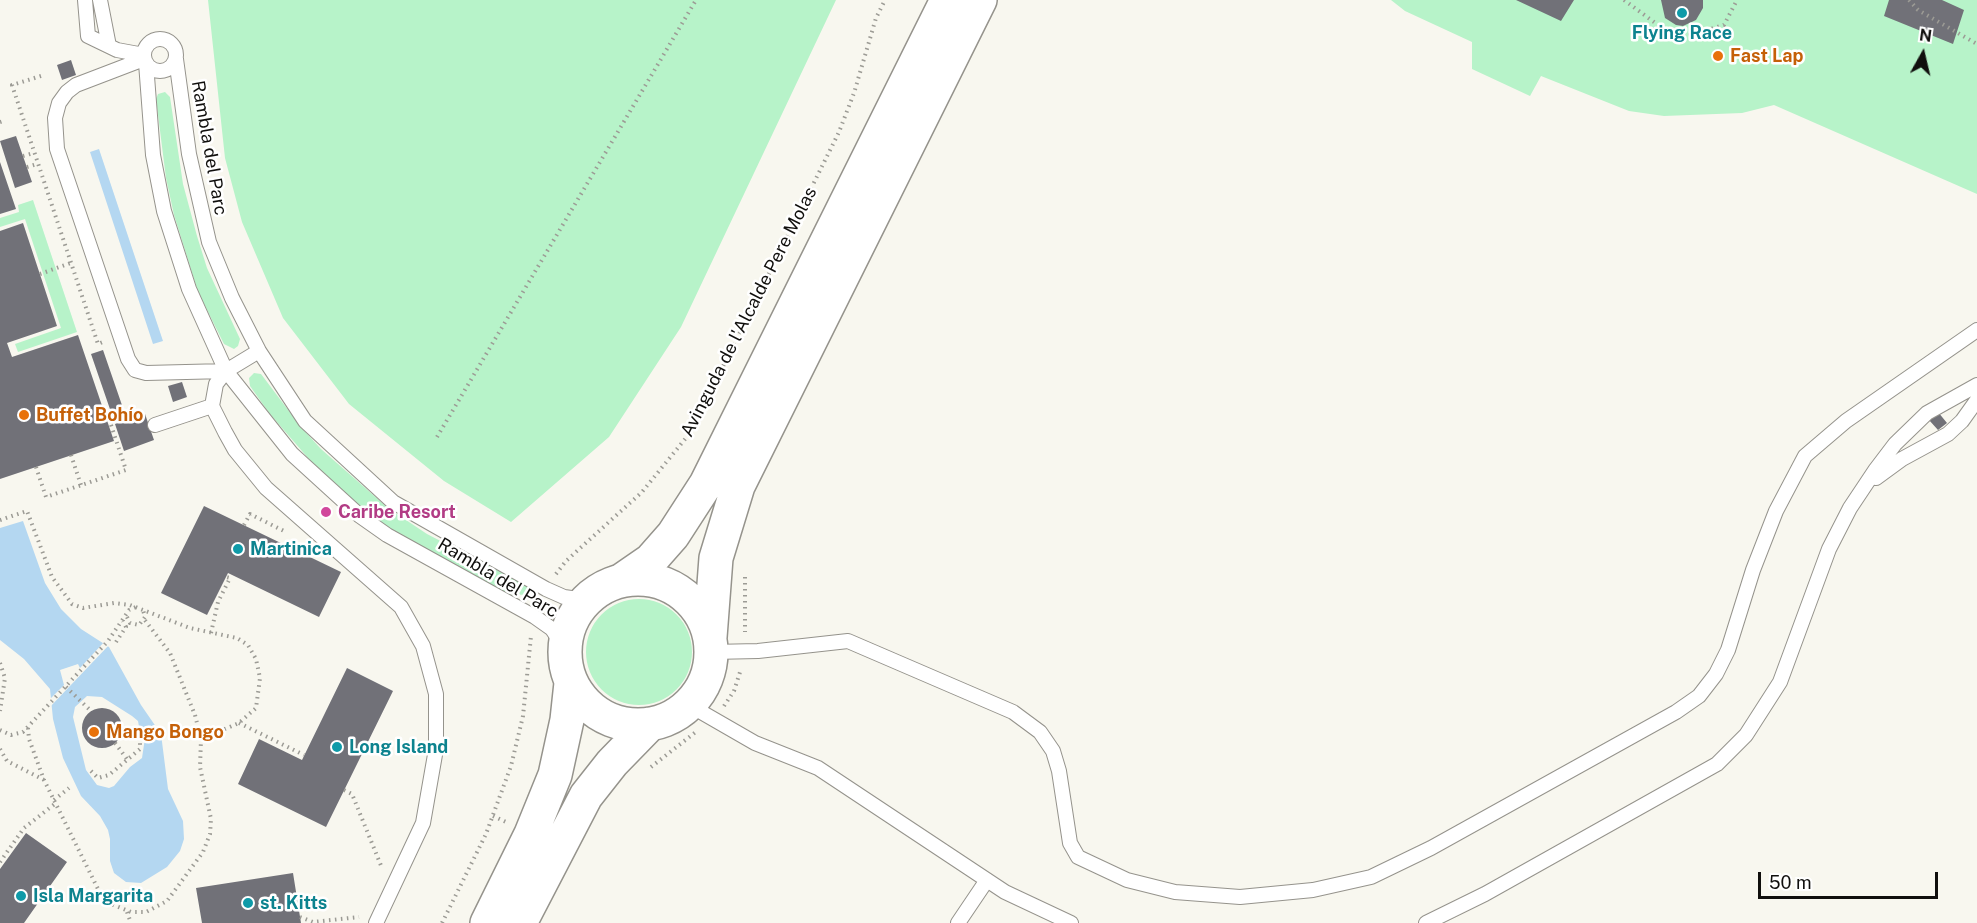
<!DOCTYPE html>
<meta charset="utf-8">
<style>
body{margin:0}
#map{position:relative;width:1977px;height:923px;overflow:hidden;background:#f8f7ef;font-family:"Public Sans",sans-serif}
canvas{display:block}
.north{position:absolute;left:1893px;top:24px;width:60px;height:60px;-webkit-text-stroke:4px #fff;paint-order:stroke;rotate:8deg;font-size:16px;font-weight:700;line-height:24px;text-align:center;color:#100f0d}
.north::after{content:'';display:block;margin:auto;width:21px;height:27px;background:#100f0d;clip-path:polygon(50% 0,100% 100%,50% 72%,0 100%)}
.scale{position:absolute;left:1758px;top:872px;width:180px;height:27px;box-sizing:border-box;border:3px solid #100f0d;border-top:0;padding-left:8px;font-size:18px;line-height:21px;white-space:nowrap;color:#100f0d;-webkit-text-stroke:4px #fff;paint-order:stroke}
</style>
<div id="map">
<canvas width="1977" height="923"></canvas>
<div class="north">N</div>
<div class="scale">50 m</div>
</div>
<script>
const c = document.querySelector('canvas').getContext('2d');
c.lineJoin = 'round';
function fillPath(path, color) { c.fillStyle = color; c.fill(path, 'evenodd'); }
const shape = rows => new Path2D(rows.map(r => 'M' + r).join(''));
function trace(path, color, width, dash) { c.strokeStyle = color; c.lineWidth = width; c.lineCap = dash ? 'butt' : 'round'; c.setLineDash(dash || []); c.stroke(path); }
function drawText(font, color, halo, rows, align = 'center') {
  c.font = font + ' "Public Sans",sans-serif'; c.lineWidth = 5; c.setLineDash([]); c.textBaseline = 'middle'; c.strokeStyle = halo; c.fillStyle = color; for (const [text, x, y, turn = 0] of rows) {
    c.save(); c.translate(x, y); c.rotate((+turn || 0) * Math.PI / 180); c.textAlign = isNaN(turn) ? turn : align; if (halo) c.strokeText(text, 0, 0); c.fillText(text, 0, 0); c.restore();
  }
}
fillPath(shape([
 [208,0,836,0,681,327,609,437,511,522,444,481,349,404,283,318,242,222,225,158],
 [1391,0,1977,0,1977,194,1774,105,1742,113,1664,116,1629,111,1541,76,1530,96,1472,69,1472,42,1405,11],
 [165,92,170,97,183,184,197,236,207,268,240,339,238,346,234,349,224,344,198,292,174,215,166,178,156,99,158,94],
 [33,200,77,332,18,352,15,344,61,328,25,219,0,227,0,218,19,212,18,205],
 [254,373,261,374,301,427,321,449,388,508,427,534,522,583,528,588,526,595,508,594,402,537,367,512,315,466,269,413,250,386,249,378],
 '586 652a53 53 0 1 1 106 0a53 53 0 1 1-106 0Z'
]), '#b7f3c9');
fillPath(shape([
 [99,149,163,341,153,344,90,152],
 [23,521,45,583,61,609,81,629,109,647,141,705,161,734,168,789,183,821,184,839,180,851,167,867,141,883,126,882,114,873,110,861,110,839,108,830,100,816,81,796,63,758,53,719,50,689,24,659,0,640,0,528],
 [87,696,102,697,132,716,138,721,141,737,145,738,142,758,130,767,114,786,109,788,97,785,86,770,73,717,75,707]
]), '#b4d7f1');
fillPath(shape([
 [105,641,110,644,49,708,49,700,64,685,60,670,78,664,80,668]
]), '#f8f7ef');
fillPath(shape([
 [1516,0,1574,0,1561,21],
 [1661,0,1703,0,1703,8,1696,20,1683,26,1676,25,1665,18],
 [1889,0,1942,0,1964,10,1953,44,1884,16],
 [71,60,76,75,62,80,57,65],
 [16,136,32,182,15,188,0,141],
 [0,162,16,209,0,214],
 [23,223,57,326,7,343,12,357,78,335,114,441,0,479,0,231],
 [103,350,124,411,112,415,91,354],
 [182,382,187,397,173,402,168,386],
 [1938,412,1947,423,1938,430,1929,420],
 [145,414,154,440,124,451,115,424],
 [204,506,341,572,319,617,228,573,207,615,161,593],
 [347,668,393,691,326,827,238,784,259,739,302,760],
 '82 728a20 20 0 1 1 40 0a20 20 0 1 1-40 0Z',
 [26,833,67,862,24,923,0,923,0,869],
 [293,873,301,923,202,923,196,888]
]), '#717178');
const lane = shape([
 [85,0,88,36,117,50,144,55],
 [100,0,109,46],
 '144 55a16 16 0 1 1 32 0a16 16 0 1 1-32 0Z',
 [144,59,76,85,67,92,59,103,55,118,57,149,128,359,135,370,146,373,226,371],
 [176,59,189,154,209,242,232,298,259,351,305,421,393,502,546,589,564,597,586,600],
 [146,63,153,155,164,211,189,289,226,371,292,454,360,516,387,535,535,617,552,629,564,647],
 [259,351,226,371,216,384,212,406,225,432,235,450,266,488,401,607,423,646,436,694,436,749,423,823,376,923],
 [155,425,212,406],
 [1876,478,1902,459,1948,434,1962,421,1977,400],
 [712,652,758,651,848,641,1013,712,1040,732,1053,751,1059,771,1070,843,1078,857,1127,880,1175,892,1240,897,1313,890,1371,877,1431,848,1676,712,1699,696,1716,674,1728,650,1753,570,1776,511,1805,456,1846,421,1977,330],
 [689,705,755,743,818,768,1005,892,1071,923],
 [958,923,987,880],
 [1426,923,1485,894,1717,764,1746,735,1780,682,1829,549,1850,508,1876,469,1895,444,1927,413,1977,385]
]);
const secondary = shape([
 '565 652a73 73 0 1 1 146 0a73 73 0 1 1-146 0Z',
 [622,580,651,560,673,535,706,484,947,0],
 [710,637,716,558,738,486,980,0],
 [487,923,531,834,555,775,567,720,571,683],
 [520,923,586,796,612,763,650,724]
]);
trace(lane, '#95938c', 16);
trace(secondary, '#95938c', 36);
trace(shape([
 [1624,0,1677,39,1724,25,1737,0],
 [1909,0,1918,10,1977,44],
 [41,76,12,85,98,344,103,342],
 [0,122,3,121],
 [23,156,34,153],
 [27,167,37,164],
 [40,274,71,263],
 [437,437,696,0],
 [71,455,81,485],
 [36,467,46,497,126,470,110,422,123,417],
 [0,520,27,511,52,577,72,604,83,608,114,603,130,605,190,628,237,638,248,645,256,659,260,678,256,708,239,723,201,739],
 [244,525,250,514,284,531],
 [556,574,566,561,642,492,690,433,839,132,854,93,876,18,885,0],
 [745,577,745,632],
 [127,617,130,623,139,625,145,617,143,610],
 [211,633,218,602,230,578,226,577],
 [116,642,126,627,123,621],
 [0,663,5,678,0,711],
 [66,687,91,711],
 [724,706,734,691,741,669],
 [239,723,304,755],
 [28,728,29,739,44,780,99,891,111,904,131,912,146,912,167,901,203,852,210,834,211,819,200,767,201,739,195,715,170,653,144,619],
 [0,730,11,735,23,732,108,641,129,610,136,607],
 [115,743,127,759],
 [0,749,7,761,44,780],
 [651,767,697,731],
 [91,771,98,778,109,775,140,749,140,741],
 [344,790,352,794,382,868],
 [54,800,69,788],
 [493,816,506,822],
 [0,862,24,828,56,803],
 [127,912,131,923],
 [300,917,313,922,359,917],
 [442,923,486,834,511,766,523,716,531,636]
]), '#9c9b95', 4, [1.5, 4.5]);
trace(lane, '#fff', 14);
trace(secondary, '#fff', 33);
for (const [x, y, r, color] of [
 [1682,13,6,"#0f9aa8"],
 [1718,56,6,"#e8710a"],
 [24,415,6,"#e8710a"],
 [326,512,6,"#d1479c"],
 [238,549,6,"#0f9aa8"],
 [94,732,6,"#e8710a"],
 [337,747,6,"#0f9aa8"],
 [21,896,6,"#0f9aa8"],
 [248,903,6,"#0f9aa8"]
]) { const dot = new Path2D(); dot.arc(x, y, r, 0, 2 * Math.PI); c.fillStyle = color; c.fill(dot); trace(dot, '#fff', 2); }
drawText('bold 18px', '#0d838f', '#fff', [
 ["Flying Race",1682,33,"center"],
 ["Martinica",250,549],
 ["Long Island",349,747],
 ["Isla Margarita",33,896],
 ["st. Kitts",260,903]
], 'left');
drawText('bold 18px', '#c56008', '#fff', [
 ["Fast Lap",1730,56],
 ["Buffet Bohío",36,415],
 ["Mango Bongo",106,732]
], 'left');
drawText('18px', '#100f0d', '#fff', [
 ["Rambla del Parc",209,148,80],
 ["Avinguda de l'Alcalde Pere Molas",749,312,-63],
 ["Rambla del Parc",498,578,31]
]);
drawText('bold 18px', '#b23c85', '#fff', [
 ["Caribe Resort",338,512]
], 'left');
</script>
